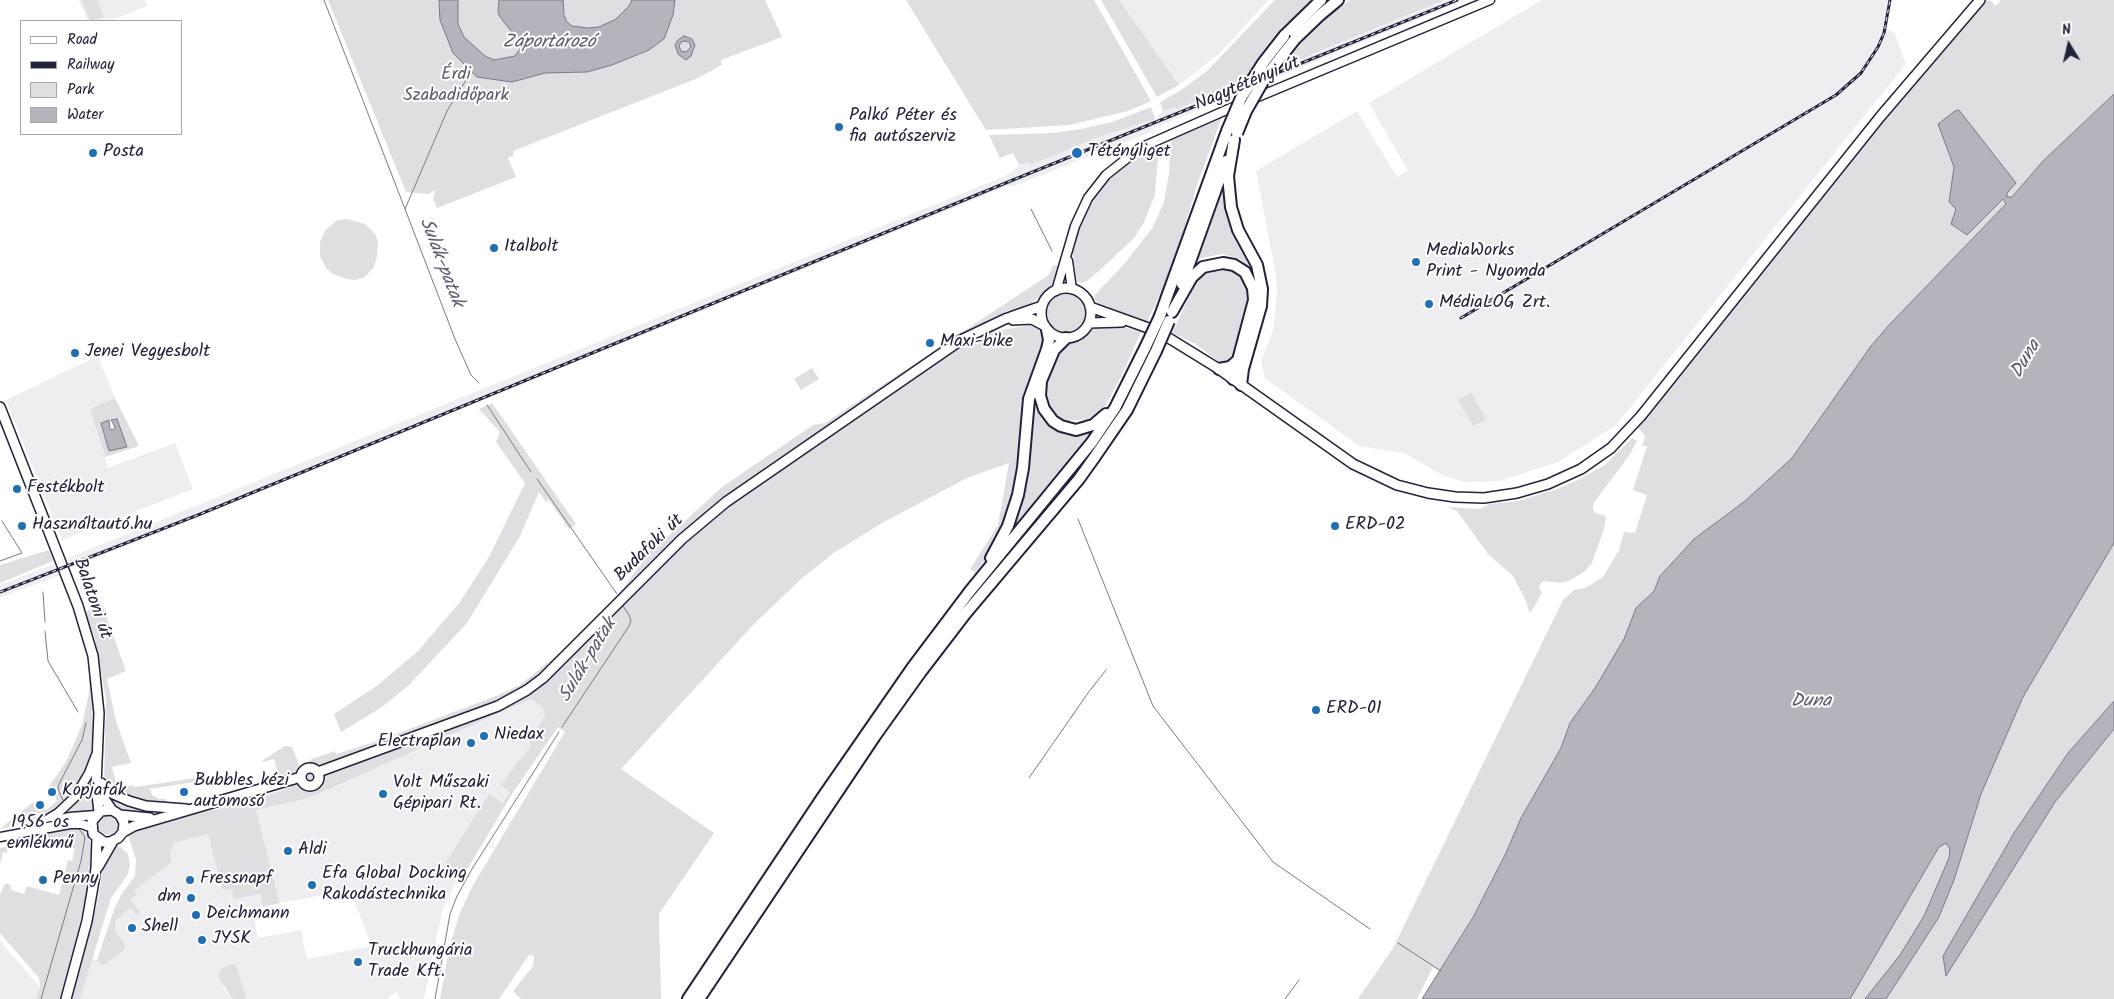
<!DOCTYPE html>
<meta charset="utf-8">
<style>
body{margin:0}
#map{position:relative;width:2114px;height:999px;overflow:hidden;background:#fff;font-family:Kalam,sans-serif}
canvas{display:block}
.legend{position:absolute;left:20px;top:20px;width:162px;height:115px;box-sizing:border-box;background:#fff;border:1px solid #a7a7b1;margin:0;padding:6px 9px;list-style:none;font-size:15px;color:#22223b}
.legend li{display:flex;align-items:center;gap:10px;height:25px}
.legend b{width:25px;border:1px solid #a7a7b1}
.north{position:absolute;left:2044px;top:20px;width:50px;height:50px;-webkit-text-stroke:4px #fff;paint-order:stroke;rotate:351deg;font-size:14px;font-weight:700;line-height:20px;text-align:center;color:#22223b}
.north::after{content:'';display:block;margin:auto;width:18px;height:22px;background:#22223b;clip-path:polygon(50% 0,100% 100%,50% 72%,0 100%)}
</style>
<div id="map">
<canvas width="2114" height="999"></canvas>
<ul class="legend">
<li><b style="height:6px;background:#fff"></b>Road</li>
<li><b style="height:6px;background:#22223b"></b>Railway</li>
<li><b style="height:14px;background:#dfdfe2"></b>Park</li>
<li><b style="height:14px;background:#b4b4bc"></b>Water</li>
</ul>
<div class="north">N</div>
</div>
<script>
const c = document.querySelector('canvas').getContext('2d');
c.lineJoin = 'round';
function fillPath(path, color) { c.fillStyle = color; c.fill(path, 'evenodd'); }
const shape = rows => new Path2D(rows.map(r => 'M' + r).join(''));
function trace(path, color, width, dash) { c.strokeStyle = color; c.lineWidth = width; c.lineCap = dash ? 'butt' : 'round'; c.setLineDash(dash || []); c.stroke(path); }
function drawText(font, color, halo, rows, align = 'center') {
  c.font = font + ' Kalam,sans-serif'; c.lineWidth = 4; c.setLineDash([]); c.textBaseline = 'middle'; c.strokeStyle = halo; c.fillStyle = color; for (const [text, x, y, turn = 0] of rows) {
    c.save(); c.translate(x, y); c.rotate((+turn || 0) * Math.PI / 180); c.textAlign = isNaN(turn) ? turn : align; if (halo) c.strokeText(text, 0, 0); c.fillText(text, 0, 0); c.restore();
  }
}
fillPath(shape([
 [79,0,145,0,147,6,109,21,88,21],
 [1119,0,1268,0,1220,53,1179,85],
 [1444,0,1464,0,1152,129,1151,132,1014,186,1007,186,72,568,68,558,1005,176,1019,166,1029,162,1031,165,1096,138,1155,119,1163,111,1175,106,1176,109,1244,84],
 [1542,0,1889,0,1882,29,1894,32,1906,64,1615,426,1558,462,1500,481,1465,482,1444,476,1404,453,1359,446,1265,378,1261,361,1273,331,1277,293,1276,275,1256,171,1357,111,1397,177,1408,171,1369,103],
 [98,356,115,398,90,409,108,468,175,443,193,489,62,540,6,400],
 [54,564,59,575,0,598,0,585],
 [531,699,544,709,545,716,529,740,530,747,500,785,510,792,441,877,460,874,442,911,424,999,400,999,397,991,387,999,246,999,235,965,232,966,222,986,233,999,80,999,91,959,97,960,98,962,125,945,116,933,115,924,118,918,131,908,130,900,134,891,172,862,170,853,174,843,208,834,222,889,232,890,234,899,260,894,263,907,252,909,258,938,301,930,307,959,372,946,350,890,280,903,256,810,309,798],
 [0,941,40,987,36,999,0,999]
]), '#eeeef1');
fillPath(shape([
 [82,0,97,0,104,17,90,21],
 [328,0,765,0,782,37,721,60,722,65,698,78,513,151,514,155,508,158,516,177,437,208,433,198,436,190,428,194,406,192],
 [906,0,1094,0,1151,101,1128,111,1069,125,986,130],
 [1101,0,1119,0,1179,85,1157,97],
 [1275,0,1315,0,1297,16,1268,47,1244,84,1176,109,1175,107,1163,111,1160,102,1181,90,1207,71],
 [1350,0,1444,0,1280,68,1298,46,1325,19],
 [1984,0,1992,1,1995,6,2000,2,1999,0,2114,0,2114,94,2043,161,2006,204,1889,325,1871,346,1792,458,1745,501,1694,539,1660,576,1654,590,1636,608,1624,639,1595,688,1570,723,1561,748,1521,818,1506,853,1472,917,1439,971,1433,967,1417,999,1358,999,1393,948,1563,600,1574,590,1585,588,1603,577,1619,550,1624,532,1635,533,1647,495,1633,490,1647,446,1642,446,1645,436,1638,428,1639,425,1872,132],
 [1151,107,1155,119,1151,122,1149,121,1096,138,1031,165,1029,162,1019,165,1013,153,1000,158,989,135,1054,133,1081,129,1112,122],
 [1222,117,1196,188,1172,270,1147,322,1096,302,1094,296,1125,263,1153,227,1164,202,1169,173,1171,140],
 [1159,144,1155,195,1144,222,1134,238,1099,271,1087,281,1082,283,1077,281,1072,249,1080,222,1089,202,1113,172,1139,154],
 [1224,182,1225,203,1230,221,1250,260,1252,271,1240,259,1222,254,1201,258,1195,265],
 [347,219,365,224,375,234,378,242,377,256,374,267,365,277,356,280,346,279,333,274,326,268,320,256,320,242,326,229,338,220],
 [1053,265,1062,267,1055,282,1033,302,1027,307,1007,311,986,321,990,332,1031,325,1043,332,1046,338,1024,430,1012,508,990,552,976,573,970,569,998,525,1009,463,967,478,882,523,832,554,800,580,752,626,621,769,714,833,659,914,661,999,521,999,513,991,533,966,534,956,529,955,499,999,440,999,449,948,460,913,472,887,565,732,558,727,512,794,465,873,441,877,438,875,484,802,490,794,502,803,510,792,500,785,530,747,529,740,545,716,544,709,531,699,309,798,256,810,280,903,263,907,260,894,234,899,232,890,222,889,208,834,174,843,170,853,172,862,134,891,137,895,130,900,140,912,137,915,131,908,116,920,115,930,125,945,125,949,104,965,98,962,97,960,114,910,121,895,135,876,136,859,128,836,135,829,197,812,218,809,261,797,291,787,287,775,268,779,263,778,278,773,274,759,263,762,263,760,285,746,292,747,300,767,312,759,335,751,337,754,383,739,496,696,520,685,559,653,618,595,653,547,662,542,722,487,813,425,825,423,1047,276,1050,273],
 [1219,265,1239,272,1246,281,1250,291,1248,306,1233,358,1226,363,1219,362,1196,344,1172,333,1199,276,1210,267],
 '1046 313a20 20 0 1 1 40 0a20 20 0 1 1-40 0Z',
 [1110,325,1125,327,1141,332,1123,372,1106,405,1096,415,1084,420,1063,421,1046,403,1043,389,1049,374,1061,350,1068,343,1077,342,1095,327],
 [812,368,819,379,801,390,794,379],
 [1036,389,1037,402,1043,417,1054,428,1075,433,1093,429,1008,534],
 [1471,392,1486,419,1473,426,1458,400],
 [115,398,139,446,105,457,90,409],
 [111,420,127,447,102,422],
 [492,403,576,524,569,529,549,500,546,502,539,492,520,536,467,623,409,685,382,707,341,732,334,714,378,685,418,651,460,602,489,557,525,483,496,442,500,432,479,409],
 [1632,438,1637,441,1630,454,1593,504,1593,510,1596,513,1606,516,1604,529,1592,563,1584,572,1569,581,1561,583,1544,581,1540,584,1539,588,1542,593,1530,614,1525,599,1513,576,1488,554,1457,511,1447,507,1480,509,1489,504,1518,501,1557,489,1576,481,1605,465],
 [2114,543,2114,701,2068,753,2014,833,1943,956,1946,975,2055,802,2114,729,2114,999,1886,999,1939,917,1954,880,1981,794,2023,697],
 [49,550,53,561,0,583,0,565],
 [102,604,126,671,107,679,116,721,131,763,112,767,116,782,121,787,133,785,135,787,195,778,195,782,150,789,152,795,159,799,166,799,166,804,139,801,113,790,104,781,106,699,95,639,86,614,88,610],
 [89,672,92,684,93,741,88,769,74,792,59,809,36,820,0,829,33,802,38,809,43,806,46,810,57,801,49,786,66,762,82,725,89,693],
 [92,774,94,810,87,813,61,816,60,814],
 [104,794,166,811,142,815,125,813,110,804],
 [104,815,112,815,117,821,118,833,113,836,102,834,95,825,96,821],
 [72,829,84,830,89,838,92,849,89,882,74,951,60,999,36,999,40,987,39,978,0,933,0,895,4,885,7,883,11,886,11,890,24,894,27,886,59,895,68,860,72,861,75,849,72,848,74,839,68,837,66,840,65,836,7,849,7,853,3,852,0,864,0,848,51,833],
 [1943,843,1946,843,1950,849,1950,858,1924,916,1900,955,1865,999,1850,999,1939,847],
 [119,846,128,854,130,865,128,874,111,898,80,999,70,999,96,907,104,865,115,847],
 [236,964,245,994,246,999,233,999,220,980,219,974,222,968]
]), '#dfdfe2');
const water = shape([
 [439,0,458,0,458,24,464,37,485,56,494,60,515,56,520,49,518,40,500,17,498,12,499,0,563,0,564,15,567,22,572,26,588,28,599,27,616,19,629,6,632,0,675,0,673,15,664,39,649,50,612,65,587,72,545,73,512,82,477,77,453,53,440,20,439,0],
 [684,36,692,39,695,45,691,56,686,60,678,54,675,45,678,40,684,36],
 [685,41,689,42,691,47,686,52,681,51,679,46,681,42,685,41],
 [2114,94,2114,543,2023,697,1981,794,1954,880,1939,917,1886,999,1865,999,1900,955,1924,916,1949,858,1950,849,1946,843,1939,847,1850,999,1422,999,1473,917,1506,853,1521,818,1561,748,1570,723,1595,688,1624,639,1636,608,1654,591,1660,576,1694,539,1745,501,1792,458,1871,346,1889,325,2006,204,2003,199,1967,235,1951,224,1956,209,1949,202,1954,167,1938,124,1955,111,1959,110,2016,183,2007,193,2007,197,2012,197,2043,161,2114,94],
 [117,419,127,447,109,451,101,423,109,420,110,429,113,430,115,427,111,420,117,419],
 [2114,701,2114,729,2055,802,1946,976,1943,956,2014,833,2068,753,2114,701]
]);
fillPath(water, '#b4b4bc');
trace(water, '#7a7a88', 1);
trace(shape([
 [324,0,405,209],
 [471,72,447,111,405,209,455,339,471,375,478,382],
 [1031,209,1052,251],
 [487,405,531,472],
 [537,479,617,594],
 [1078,519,1153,706,1273,862,1370,929],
 [0,561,22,553,2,521],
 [43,592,45,622],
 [45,631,48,661,78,712],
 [562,727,629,626,631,621,629,615,623,606],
 [1029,778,1088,693,1106,670],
 [63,800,58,789,59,784,82,740,86,723],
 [1398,943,1441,971],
 [41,999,81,861,85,837,79,829],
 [435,999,450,914,457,896,472,869,559,732],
 [1285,999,1299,980]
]), '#7a7a88', 1);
const secondary = shape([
 [1253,99,1490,0],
 [1068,261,1072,289],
 [1056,291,1075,226,1088,198,1106,175,1140,148,1240,104],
 [47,822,70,817,96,815],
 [40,824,58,813,75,797,89,773,96,755],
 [0,837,70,824,82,824,92,828]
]);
const primary = shape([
 '1041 313a25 25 0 1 1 50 0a25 25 0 1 1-50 0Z',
 [1090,307,1151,329,1172,340,1219,369,1353,464,1397,485,1428,493,1455,497,1484,498,1517,493,1548,484,1581,469,1611,448,1641,416,1880,117,1980,0],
 [1013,320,1032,319,1045,326],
 [1089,323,1122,322],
 [0,407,78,606,93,656,99,713,96,786,99,812],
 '301 777a9 9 0 1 1 18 0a9 9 0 1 1-18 0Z',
 [318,772,498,706,527,690,543,678,682,539,726,502,961,340,1005,319,1042,306],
 [101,783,111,793,129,801,146,806,186,809],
 [99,785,105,800,112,810,120,815,124,823,123,832,118,838,110,842,104,842,93,834,92,821,101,811,112,810],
 [120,815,150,818],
 [123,832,134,826,301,777],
 [98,867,113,841],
 [66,999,87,921,96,869,97,838]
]);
const motorway = shape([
 [1284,36,1321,0],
 [1295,39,1320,15,1338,0],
 [1234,140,1228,176,1231,207,1238,230,1257,265,1262,289,1261,306,1243,369,1241,385],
 [1182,284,1226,161],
 [1172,312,1192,277,1203,267,1223,263,1234,265,1245,272,1253,288,1254,300,1233,379],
 [1160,316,1227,131],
 [1066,338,1054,350,1041,381,1040,396,1044,409,1053,421,1061,426,1076,430,1093,425,1106,414],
 [1219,369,1230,367,1237,361],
 [991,558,1008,526,1018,495,1023,468,1029,399,1047,349,1049,340,1047,330],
 [688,999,822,798,912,668,970,591,1092,442,1115,408,1146,346],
 [699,999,875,736,920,673,966,613,1079,479,1094,458,1127,410,1156,351]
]);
trace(secondary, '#22223b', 11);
trace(primary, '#22223b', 12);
trace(motorway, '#22223b', 14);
trace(secondary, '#fff', 8);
trace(primary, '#fff', 9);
trace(motorway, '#fff', 10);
const rail = shape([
 [1461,318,1836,95,1861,73,1878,47,1884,33,1890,0],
 [0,592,198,515,1008,182,1457,0]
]);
trace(rail, '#22223b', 3);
trace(rail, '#fff', 1, [4]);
const motorwayBridge = shape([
 [1227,131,1241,98,1263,63,1284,36],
 [1237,133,1246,111,1266,76,1295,39],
 [1146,346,1160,316],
 [1156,351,1169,321]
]);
trace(motorwayBridge, '#22223b', 14, []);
trace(motorwayBridge, '#fff', 10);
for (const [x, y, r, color] of [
 [839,127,5,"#1f6fb2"],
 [93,153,5,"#1f6fb2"],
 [1077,153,6,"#1f6fb2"],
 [494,248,5,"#1f6fb2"],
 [1416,262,5,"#1f6fb2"],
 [1429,304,5,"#1f6fb2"],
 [930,343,5,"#1f6fb2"],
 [75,353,5,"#1f6fb2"],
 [17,489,5,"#1f6fb2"],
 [22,526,5,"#1f6fb2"],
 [1335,526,5,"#1f6fb2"],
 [1316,710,5,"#1f6fb2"],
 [484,736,5,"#1f6fb2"],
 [471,743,5,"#1f6fb2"],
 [52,792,5,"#1f6fb2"],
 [184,792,5,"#1f6fb2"],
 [383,794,5,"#1f6fb2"],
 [40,805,5,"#1f6fb2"],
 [288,851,5,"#1f6fb2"],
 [43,880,5,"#1f6fb2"],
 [190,880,5,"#1f6fb2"],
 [312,885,5,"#1f6fb2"],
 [191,898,5,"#1f6fb2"],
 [196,915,5,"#1f6fb2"],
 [132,928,5,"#1f6fb2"],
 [202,940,5,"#1f6fb2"],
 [358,962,5,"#1f6fb2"]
]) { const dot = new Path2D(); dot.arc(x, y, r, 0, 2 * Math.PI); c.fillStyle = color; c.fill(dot); trace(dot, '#fff', 2); }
drawText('18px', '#5b5b6d', '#fff', [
 ["Érdi",456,76],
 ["Szabadidőpark",456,97]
]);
drawText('18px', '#22223b', '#fff', [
 ["Nagytétényi út",1248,85,-23],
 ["Budafoki út",650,549,-44],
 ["Balatoni út",91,599,71]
]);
drawText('18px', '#22223b', '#fff', [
 ["Palkó Péter és",849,117],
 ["fia autószerviz",849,138],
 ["Posta",103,153],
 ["Tétényliget",1088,153],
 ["Italbolt",504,248],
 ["MediaWorks",1426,252],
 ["Print - Nyomda",1426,273],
 ["MédiaLOG Zrt.",1439,304],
 ["Maxi-bike",940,343],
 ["Jenei Vegyesbolt",85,353],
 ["Festékbolt",27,489],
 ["Használtautó.hu",32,526],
 ["ERD-02",1345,526],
 ["ERD-01",1326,710],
 ["Niedax",494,736],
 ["Electraplan",461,743,"right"],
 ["Bubbles kézi",194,782],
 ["automosó",194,803],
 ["Volt Műszaki",393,784],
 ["Gépipari Rt.",393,805],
 ["Kopjafák",62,792],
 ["1956-os",40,824,"center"],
 ["emlékmű",40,845,"center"],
 ["Aldi",298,851],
 ["Efa Global Docking",322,875],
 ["Rakodástechnika",322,896],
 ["Penny",53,880],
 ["Fressnapf",200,880],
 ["dm",181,898,"right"],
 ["Deichmann",206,915],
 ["Shell",142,928],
 ["JYSK",212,940],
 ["Truckhungária",368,952],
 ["Trade Kft.",368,973]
], 'left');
drawText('italic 19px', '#5c5c6f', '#fff', [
 ["Záportározó",549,44],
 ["Sulák-patak",440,263,69],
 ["Duna",2027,360,-59],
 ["Sulák-patak",589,661,-59],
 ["Duna",1811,703]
]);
</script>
